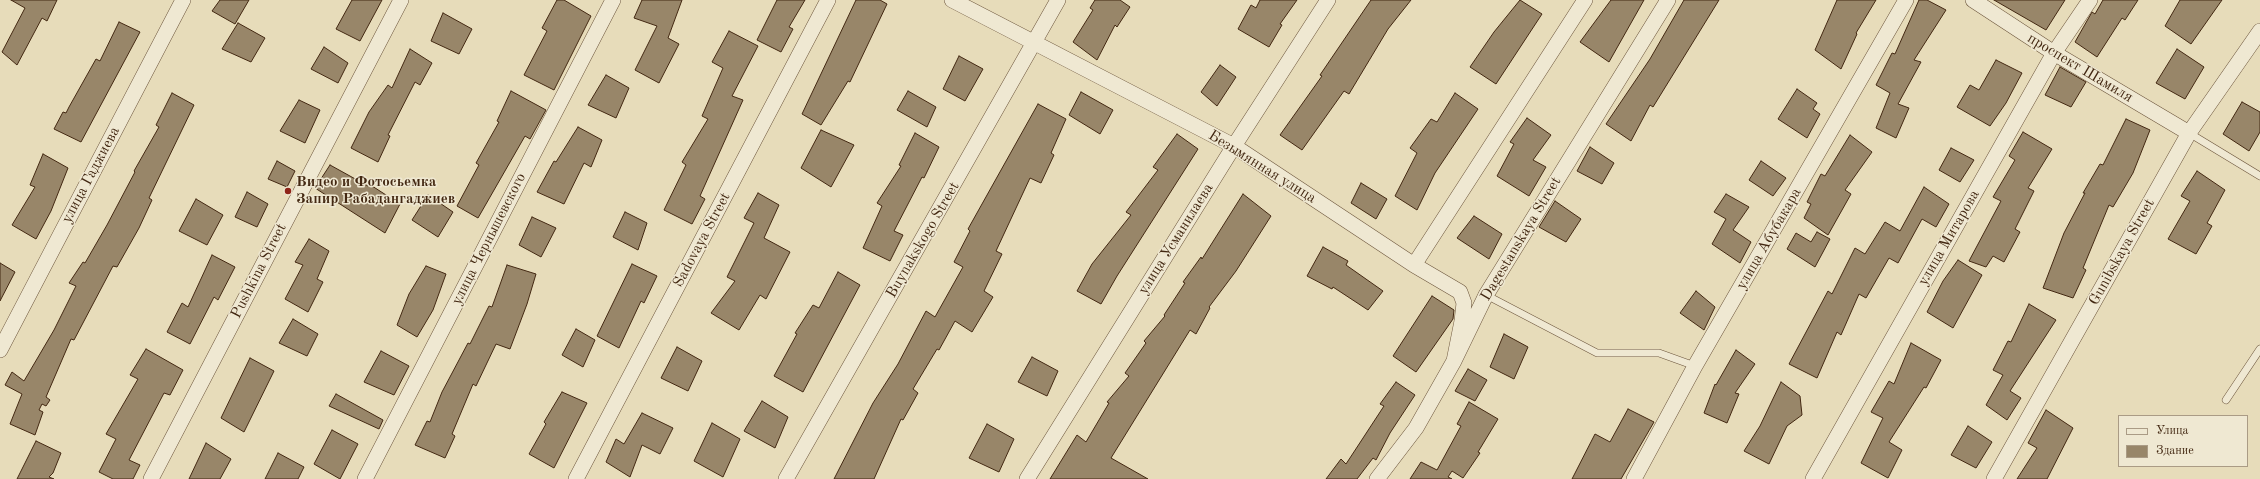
<!DOCTYPE html>
<meta charset="utf-8">
<style>
body{margin:0}
#map{position:relative;width:2260px;height:479px;overflow:hidden;background:#e7dcba;font-family:"Old Standard TT",serif}
canvas{display:block}
.legend{position:absolute;left:2118px;top:415px;width:130px;height:52px;box-sizing:border-box;background:#efe8d2;border:1px solid #aa9b85;margin:0;padding:5px 7px;list-style:none;font-size:12px;color:#432812}
.legend li{display:flex;align-items:center;gap:8px;height:20px}
.legend b{width:20px;border:1px solid #aa9b85}
</style>
<div id="map">
<canvas width="2260" height="479"></canvas>
<ul class="legend">
<li><b style="height:5px;background:#efe8d2"></b>Улица</li>
<li><b style="height:11px;background:#988669"></b>Здание</li>
</ul>
</div>
<script>
const c = document.querySelector('canvas').getContext('2d');
c.lineJoin = 'round';
function fillPath(path, color) { c.fillStyle = color; c.fill(path, 'evenodd'); }
const shape = rows => new Path2D(rows.map(r => 'M' + r).join(''));
function trace(path, color, width, dash) { c.strokeStyle = color; c.lineWidth = width; c.lineCap = dash ? 'butt' : 'round'; c.setLineDash(dash || []); c.stroke(path); }
function drawText(font, color, halo, rows, align = 'center') {
  c.font = font + ' "Old Standard TT",serif'; c.lineWidth = 3; c.setLineDash([]); c.textBaseline = 'middle'; c.strokeStyle = halo; c.fillStyle = color; for (const [text, x, y, turn = 0] of rows) {
    c.save(); c.translate(x, y); c.rotate((+turn || 0) * Math.PI / 180); c.textAlign = isNaN(turn) ? turn : align; if (halo) c.strokeText(text, 0, 0); c.fillText(text, 0, 0); c.restore();
  }
}
const building = shape([
 [11,0,57,0,47,21,42,18,17,65,2,52,25,8,11,0],
 [220,0,249,0,235,24,212,11,220,0],
 [352,0,382,0,360,41,336,29,352,0],
 [557,0,564,0,591,16,554,90,524,75,547,31,542,28,557,0],
 [642,0,682,0,668,38,679,44,659,83,635,70,657,26,634,18,642,0],
 [777,0,805,0,789,27,793,29,781,52,757,40,777,0],
 [856,0,880,0,887,4,850,82,848,81,821,125,802,114,856,0],
 [1095,0,1120,0,1130,7,1117,27,1115,25,1097,60,1073,42,1093,10,1090,8,1095,0],
 [1260,0,1297,0,1280,24,1282,25,1269,47,1238,29,1251,5,1256,8,1260,0],
 [1371,0,1411,0,1388,29,1349,94,1344,91,1302,150,1280,135,1322,76,1320,75,1371,0],
 [1520,0,1542,14,1496,84,1470,67,1494,32,1520,0],
 [1611,0,1644,0,1609,62,1580,42,1611,0],
 [1684,0,1719,0,1653,107,1650,105,1631,141,1606,124,1650,59,1684,0],
 [1837,0,1876,0,1856,33,1857,34,1841,69,1815,50,1837,0],
 [1919,0,1927,0,1946,10,1914,60,1921,62,1898,104,1909,108,1896,138,1876,128,1890,93,1876,85,1892,53,1895,54,1919,0],
 [1994,0,2065,0,2046,30,1994,0],
 [2103,0,2138,0,2125,20,2122,18,2097,57,2075,42,2092,12,2095,14,2103,0],
 [2180,0,2222,0,2191,44,2165,26,2180,0],
 [443,13,472,29,459,54,431,41,443,13],
 [119,22,140,32,81,142,54,129,63,112,66,113,69,107,96,59,100,61,119,22],
 [238,23,265,38,251,62,222,49,238,23],
 [729,31,758,46,732,96,743,100,700,196,705,199,692,224,664,210,686,165,682,162,708,119,702,116,723,68,712,62,729,31],
 [324,47,348,63,338,83,311,69,324,47],
 [410,49,432,63,420,85,415,82,388,135,390,136,378,162,351,148,369,112,388,85,392,88,410,49],
 [2177,49,2204,67,2185,99,2156,83,2177,49],
 [959,56,983,69,965,101,943,89,959,56],
 [1996,60,2022,73,2006,103,1990,126,1957,107,1970,85,1979,90,1996,60],
 [1220,65,1236,77,1217,106,1201,92,1220,65],
 [2060,67,2086,82,2071,107,2045,95,2060,67],
 [606,75,629,88,616,118,588,105,606,75],
 [1797,89,1817,103,1813,109,1820,114,1807,138,1778,119,1797,89],
 [511,91,546,110,530,139,525,136,478,218,457,206,479,165,476,163,499,122,497,121,511,91],
 [908,91,936,107,927,127,897,110,908,91],
 [1081,92,1113,110,1100,134,1069,115,1081,92],
 [172,93,194,105,149,198,152,200,139,228,117,267,113,266,74,340,71,339,46,397,50,400,46,406,42,404,39,410,43,412,35,435,10,424,22,394,5,385,12,372,24,381,54,330,76,286,69,283,83,262,85,263,107,225,135,172,134,171,159,127,156,125,172,93],
 [1455,93,1478,109,1435,173,1417,210,1395,196,1417,153,1410,148,1431,119,1437,122,1455,93],
 [299,100,320,110,305,143,280,131,299,100],
 [2242,102,2260,112,2260,132,2249,151,2223,134,2242,102],
 [1038,104,1066,119,1051,153,1054,155,1041,183,1030,178,996,251,1002,254,984,291,993,297,972,332,955,321,939,350,937,349,913,389,918,393,903,420,901,419,874,479,834,479,873,403,898,364,926,311,935,317,963,267,954,262,970,231,968,229,1038,104],
 [1527,118,1551,135,1533,160,1546,167,1529,196,1497,176,1514,144,1510,142,1527,118],
 [2126,119,2150,130,2133,173,2113,207,2109,205,2083,268,2086,270,2073,298,2043,288,2064,233,2085,193,2083,193,2100,164,2103,165,2126,119],
 [578,127,602,140,591,167,584,163,564,204,537,192,554,161,556,162,578,127],
 [821,130,854,145,831,187,801,168,821,130],
 [2023,132,2052,149,2028,188,2034,191,2015,229,2020,232,2004,262,1993,256,1986,267,1969,261,2001,201,1993,197,2015,160,2009,156,2023,132],
 [915,133,939,147,924,178,922,177,894,231,903,235,890,261,863,248,882,206,877,203,901,166,899,165,915,133],
 [1177,134,1198,149,1117,276,1101,304,1077,291,1092,264,1131,215,1126,212,1158,170,1153,167,1177,134],
 [1850,135,1872,152,1845,190,1851,194,1828,235,1804,218,1811,204,1807,202,1821,174,1825,176,1850,135],
 [1590,147,1614,163,1602,184,1577,171,1590,147],
 [1951,148,1974,160,1960,182,1939,170,1951,148],
 [43,154,68,168,51,211,36,239,12,225,35,187,30,185,43,154],
 [277,161,295,171,287,187,268,179,277,161],
 [1761,161,1786,178,1773,196,1749,180,1761,161],
 [330,165,368,186,369,184,400,204,385,233,315,188,330,165],
 [2197,171,2225,190,2207,223,2212,226,2196,254,2168,239,2190,201,2181,196,2197,171],
 [1361,183,1387,199,1376,219,1351,203,1361,183],
 [1924,187,1949,204,1936,227,1922,219,1898,263,1889,258,1866,298,1859,294,1841,335,1837,332,1817,378,1789,364,1828,291,1832,294,1855,248,1865,254,1885,222,1900,231,1924,187],
 [247,192,268,204,257,227,235,217,247,192],
 [758,193,779,205,764,238,790,252,766,299,760,295,739,330,711,313,735,281,727,277,754,223,744,218,758,193],
 [1243,194,1271,216,1236,271,1209,307,1210,308,1196,334,1190,330,1111,458,1148,479,1050,479,1077,435,1086,442,1109,403,1107,402,1129,376,1125,373,1146,343,1144,341,1165,316,1164,315,1185,283,1183,282,1201,257,1202,259,1243,194],
 [1726,194,1749,207,1733,230,1751,242,1740,263,1712,244,1726,219,1714,212,1726,194],
 [428,195,453,212,438,237,412,220,428,195],
 [196,199,223,215,207,245,179,231,196,199],
 [1555,201,1581,219,1566,242,1539,227,1555,201],
 [625,212,647,223,638,250,613,237,625,212],
 [1474,216,1502,234,1489,259,1457,238,1474,216],
 [532,217,556,228,541,257,519,245,532,217],
 [1817,232,1830,239,1815,267,1787,249,1796,233,1811,242,1817,232],
 [309,239,329,251,317,279,323,282,308,312,285,299,303,265,295,262,309,239],
 [1323,247,1348,261,1346,265,1383,291,1368,310,1333,287,1332,289,1307,276,1323,247],
 [212,255,235,267,218,300,214,297,190,344,167,332,182,303,188,307,212,255],
 [1958,260,1982,275,1953,328,1927,312,1943,281,1958,260],
 [0,263,15,272,0,301,0,263],
 [632,264,657,276,644,303,641,301,619,348,597,336,632,264],
 [507,265,536,274,527,304,510,349,496,344,476,386,473,384,452,434,455,436,445,458,415,445,427,421,430,422,442,392,468,343,470,344,489,306,492,307,507,265],
 [426,266,446,274,433,310,417,337,397,325,409,294,426,266],
 [838,272,860,285,803,392,774,376,797,334,795,333,813,305,819,308,838,272],
 [1696,291,1715,307,1704,330,1680,313,1696,291],
 [1432,296,1454,310,1453,319,1416,372,1393,356,1432,296],
 [2029,304,2056,320,2010,391,2021,398,2007,420,1986,405,2003,375,1993,370,2008,341,2011,342,2029,304],
 [293,319,318,334,307,356,279,343,293,319],
 [576,329,595,340,583,367,562,355,576,329],
 [1504,334,1528,347,1514,379,1490,367,1504,334],
 [1911,343,1941,360,1926,388,1924,387,1889,442,1902,450,1888,478,1861,463,1883,418,1871,412,1889,381,1894,384,1911,343],
 [677,347,702,361,688,391,661,378,677,347],
 [146,349,183,370,170,395,164,393,129,460,140,465,133,479,113,479,99,472,116,439,106,434,138,379,130,375,146,349],
 [1736,350,1755,364,1735,393,1739,394,1727,423,1704,413,1715,384,1716,385,1736,350],
 [381,351,409,366,394,395,364,382,381,351],
 [1032,357,1058,371,1047,396,1018,382,1032,357],
 [250,358,274,371,244,432,221,418,250,358],
 [1468,369,1487,380,1475,401,1455,391,1468,369],
 [1396,382,1415,395,1390,433,1376,460,1373,458,1357,479,1326,479,1341,459,1346,464,1384,406,1380,404,1396,382],
 [1781,382,1800,396,1802,415,1787,426,1769,464,1744,451,1760,426,1781,382],
 [562,392,587,403,554,468,529,454,546,424,544,422,562,392],
 [336,394,383,420,379,429,329,406,336,394],
 [762,401,788,417,775,448,744,431,762,401],
 [1469,402,1498,419,1478,452,1480,453,1463,478,1452,471,1448,477,1452,479,1410,479,1421,462,1437,470,1461,426,1457,424,1469,402],
 [1628,409,1654,422,1621,479,1572,479,1595,434,1610,442,1628,409],
 [2046,410,2073,428,2047,479,2017,479,2037,448,2028,443,2046,410],
 [642,413,673,428,660,454,642,445,630,477,606,462,616,439,624,444,642,413],
 [712,423,740,439,723,477,694,461,712,423],
 [987,424,1014,439,999,472,969,458,987,424],
 [1968,426,1992,442,1976,468,1951,455,1968,426],
 [332,430,358,444,340,479,314,464,332,430],
 [36,441,61,453,53,473,49,477,54,479,17,479,36,441],
 [206,443,231,459,220,479,189,479,206,443],
 [278,453,304,467,298,479,265,479,278,453]
]);
fillPath(building, '#988669');
trace(building, '#432812', 1);
const service = shape([
 [2189,133,2260,176],
 [1486,295,1597,353,1659,353,1695,366],
 [2226,400,2260,349]
]);
const minor = shape([
 [952,0,1234,146,1414,265,1460,292,1464,303,1462,321,1454,361],
 [1973,0,2054,53,2189,133],
 [1414,265,1585,0],
 [0,350,183,0],
 [151,479,401,0],
 [365,479,613,0],
 [576,479,828,0],
 [786,479,1058,0],
 [1027,479,1234,146,1328,0],
 [1377,479,1416,428,1454,361,1486,295,1668,0],
 [1634,479,1695,366,1906,0],
 [1813,479,2054,53,2090,0],
 [1994,479,2189,133,2260,31]
]);
trace(service, '#6c553c', 8);
trace(minor, '#6c553c', 16);
trace(service, '#efe8d2', 7);
trace(minor, '#efe8d2', 15);
for (const [x, y, r, color] of [
 [288,191,4,"#8f2418"]
]) { const dot = new Path2D(); dot.arc(x, y, r, 0, 2 * Math.PI); c.fillStyle = color; c.fill(dot); trace(dot, '#efe8d2', 1.5); }
drawText('15px', '#432812', '#efe8d2', [
 ["проспект Шамиля",2080,68,31],
 ["Безымянная улица",1262,167,32],
 ["улица Гаджиева",91,175,-62],
 ["улица Митарова",1949,238,-60],
 ["улица Чернышевского",489,239,-63],
 ["улица Усманилаева",1176,239,-58],
 ["Dagestanskaya Street",1521,239,-59],
 ["улица Абубакара",1769,239,-60],
 ["Sadovaya Street",702,240,-62],
 ["Buynakskogo Street",923,240,-60],
 ["Gunibskaya Street",2122,252,-61],
 ["Pushkina Street",259,271,-63]
]);
drawText('bold 15px', '#432812', '#efe8d2', [
 ["Видео и Фотосьемка",296,182],
 ["Запир Рабадангаджиев",296,199]
], 'left');
</script>
